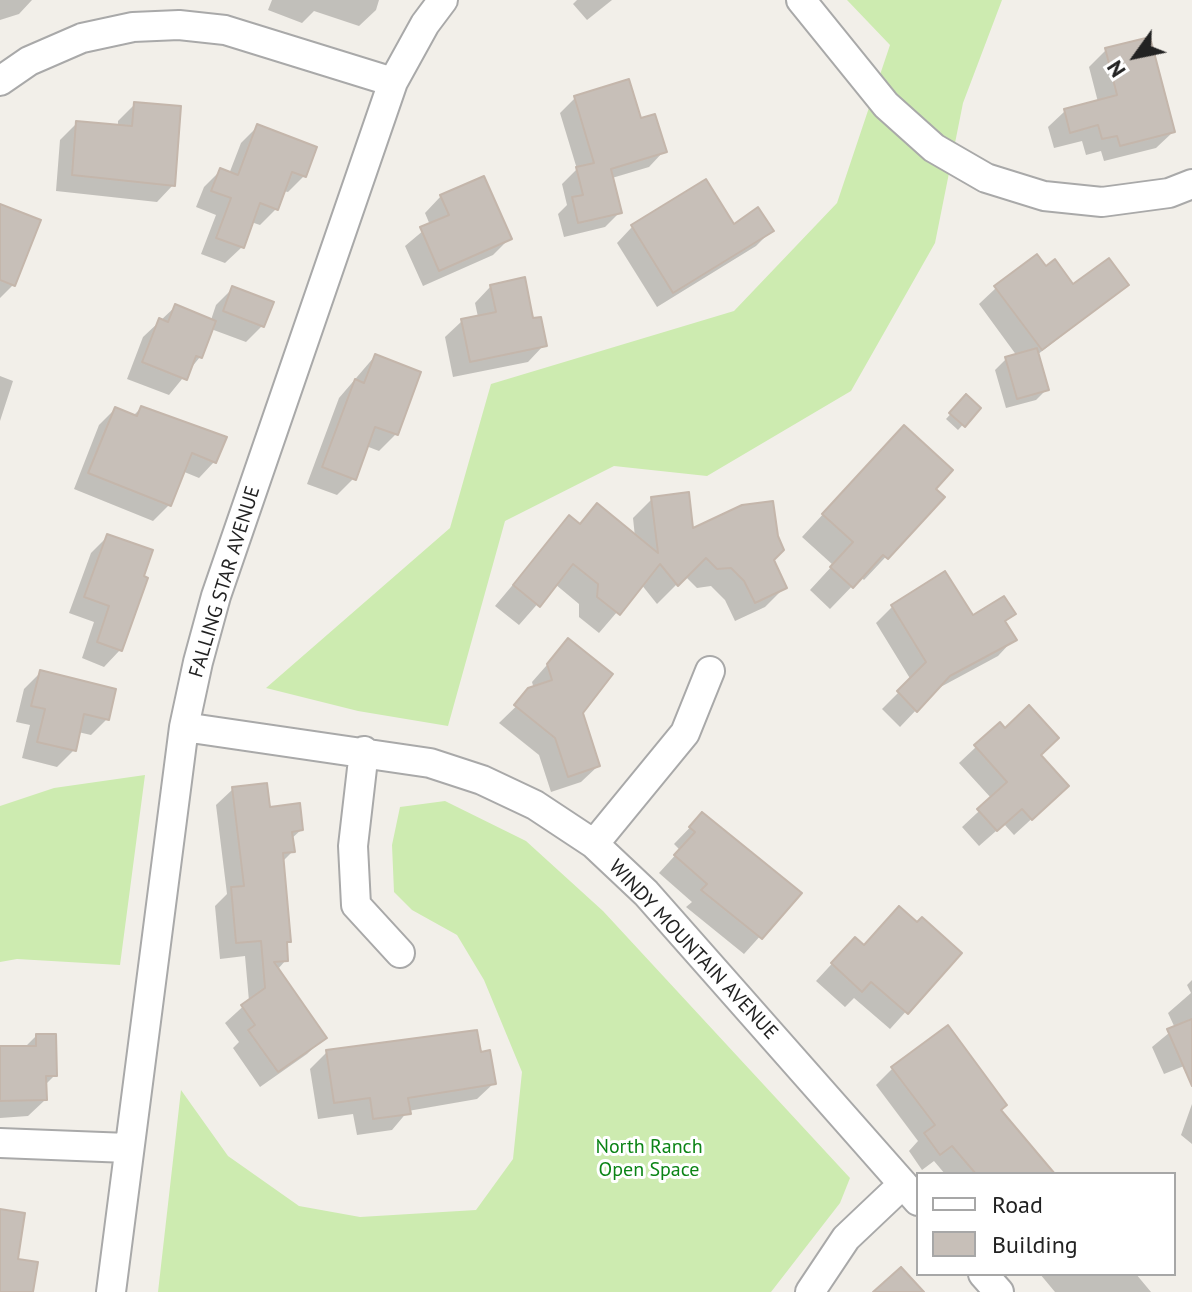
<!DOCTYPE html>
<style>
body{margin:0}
#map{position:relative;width:1192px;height:1292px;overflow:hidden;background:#f2efe9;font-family:"PT Sans",sans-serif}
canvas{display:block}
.legend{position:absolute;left:916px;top:1172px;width:260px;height:104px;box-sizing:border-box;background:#fff;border:2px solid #a7a7a7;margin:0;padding:10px 14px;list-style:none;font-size:24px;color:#222}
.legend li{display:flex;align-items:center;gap:16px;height:40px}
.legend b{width:40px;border:2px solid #a7a7a7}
.north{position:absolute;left:1096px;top:16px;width:80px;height:80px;-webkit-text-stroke:6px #fff;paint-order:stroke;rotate:237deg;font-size:22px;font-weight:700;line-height:32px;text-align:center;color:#222}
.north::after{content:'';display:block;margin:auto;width:28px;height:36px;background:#222;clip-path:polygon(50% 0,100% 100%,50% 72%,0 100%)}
</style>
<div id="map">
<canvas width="1192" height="1292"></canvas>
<ul class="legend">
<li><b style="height:10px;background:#fff"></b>Road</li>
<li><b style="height:22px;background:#c7bfb8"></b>Building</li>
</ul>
<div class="north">N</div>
</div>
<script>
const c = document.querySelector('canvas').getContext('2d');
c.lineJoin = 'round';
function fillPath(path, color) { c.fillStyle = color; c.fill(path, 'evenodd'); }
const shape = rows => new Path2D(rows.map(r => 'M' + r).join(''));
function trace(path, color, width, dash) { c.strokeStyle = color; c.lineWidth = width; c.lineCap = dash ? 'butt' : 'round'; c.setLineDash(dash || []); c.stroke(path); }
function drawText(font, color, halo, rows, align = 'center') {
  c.font = font + ' "PT Sans",sans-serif'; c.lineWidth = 6; c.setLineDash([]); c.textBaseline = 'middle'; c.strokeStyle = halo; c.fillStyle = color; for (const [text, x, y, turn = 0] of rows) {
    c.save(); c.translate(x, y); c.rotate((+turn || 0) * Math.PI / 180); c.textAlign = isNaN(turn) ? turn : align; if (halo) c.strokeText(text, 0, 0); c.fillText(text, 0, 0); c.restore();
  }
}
fillPath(shape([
 [847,0,1002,0,963,103,935,243,851,391,707,476,614,466,505,521,448,726,358,711,266,688,450,528,491,384,734,311,837,203,890,45],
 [145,775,120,965,17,959,0,962,0,806,54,788],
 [445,801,526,841,603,911,850,1178,840,1203,771,1292,158,1292,181,1090,228,1156,299,1206,360,1217,476,1210,513,1159,522,1072,484,980,457,935,412,910,394,892,392,845,400,807]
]), '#cdebb0');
fillPath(shape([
 [0,0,32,0,19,14,0,20],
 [272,0,379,0,376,10,359,26,314,11,302,23,268,10],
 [577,0,612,0,587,20,573,4],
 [1106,50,1173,132,1156,148,1104,161,1101,151,1086,155,1082,141,1054,148,1048,127,1065,111,1098,102,1089,67],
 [575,98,640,120,664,151,649,167,612,178,620,212,605,227,564,237,558,214,567,205,562,184,577,169,560,113],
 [135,104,173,185,157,202,56,191,60,140,77,123,118,126,118,121],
 [257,127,304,176,288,192,283,191,276,209,260,225,251,222,242,247,225,263,201,254,216,215,196,207,204,187,220,171,229,174,241,143],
 [441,196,510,238,493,255,423,286,405,246,430,225,425,213],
 [0,206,13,285,0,298],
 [632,227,772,230,756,246,657,307,617,243],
 [1046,269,1073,287,1127,285,1037,355,1047,389,1036,400,1006,408,995,370,1006,359,1017,356,979,304,996,288],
 [491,286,532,321,544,345,528,362,453,377,445,337,462,321,478,317,475,303],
 [233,288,262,326,246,342,211,329,200,357,169,395,127,379,143,337,176,306,211,320,216,305],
 [375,356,419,373,396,434,379,451,366,446,354,478,337,495,307,484,339,398],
 [0,376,13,381,0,421],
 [966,397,978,408,958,430,946,419],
 [141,408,214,462,199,478,182,471,169,505,153,521,74,489,99,425,115,409,133,416],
 [882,450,942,497,864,580,861,577,830,609,810,590,833,565,802,537],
 [652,499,691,532,771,559,785,587,765,607,735,621,725,600,711,586,697,588,685,576,657,604,641,584,599,633,579,617,579,604,555,584,519,625,495,606,569,518,578,525,597,506,635,537,633,518],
 [108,536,120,650,104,667,82,658,94,622,69,613,91,553],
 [893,606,972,618,1013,614,1004,623,1014,639,998,656,935,690,900,727,882,709,911,680,876,623],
 [568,641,581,713,598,766,581,782,551,792,539,755,499,723,534,689,532,682],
 [41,672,107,719,91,735,78,732,74,750,57,767,22,758,30,725,16,722,24,689],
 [1005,730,1039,755,1050,802,1014,835,1004,824,979,846,962,827,992,799,959,763,976,747],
 [233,789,301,830,291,839,293,851,282,862,289,941,285,945,286,960,277,970,324,1038,307,1054,260,1087,233,1048,239,1042,225,1023,249,1001,245,956,220,959,215,906,227,894,216,805],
 [702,815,799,893,744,954,686,907,692,902,659,873,680,850,674,844],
 [917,925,959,953,890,1029,854,998,845,1007,816,981,839,956],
 [1192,980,1192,1081,1184,1066,1164,1074,1152,1047,1175,1028,1168,1013,1191,993,1187,985],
 [36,1036,55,1075,44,1086,45,1100,28,1116,0,1118,0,1048,24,1048],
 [327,1052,479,1054,494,1083,477,1099,408,1111,392,1130,357,1135,353,1114,318,1119,310,1069],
 [893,1068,999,1111,1052,1174,945,1174,934,1161,922,1170,909,1151,918,1141,876,1085],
 [1192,1104,1192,1144,1181,1135],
 [1040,1274,1136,1274,1151,1292,1055,1292]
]), '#0003');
const building = shape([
 [1150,37,1175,132,1120,146,1117,136,1102,139,1098,125,1070,133,1064,109,1117,95,1105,48,1150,37],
 [629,79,641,118,655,114,667,152,611,169,622,213,578,223,572,197,583,195,576,167,594,163,574,96,629,79],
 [134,102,181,106,175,186,72,175,76,121,132,126,134,102],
 [257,124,317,147,306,177,292,172,278,210,260,203,244,248,216,238,231,198,211,191,220,168,238,175,257,124],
 [484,176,512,239,439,271,420,227,449,215,440,195,484,176],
 [706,179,734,224,758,207,774,231,673,293,631,225,706,179],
 [0,204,41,220,15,286,0,280,0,204],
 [1037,254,1046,266,1055,259,1073,284,1109,258,1129,285,1042,350,994,286,1037,254],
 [525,277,533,318,541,317,547,346,470,362,461,319,496,312,490,285,525,277],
 [232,286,274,302,264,327,223,311,232,286],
 [175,304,216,321,202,358,196,356,187,380,142,362,159,318,168,322,175,304],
 [1037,348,1049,390,1017,399,1005,357,1037,348],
 [375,354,421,372,398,435,375,427,356,480,322,467,355,379,364,383,375,354],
 [966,394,981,408,965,427,949,413,966,394],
 [141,406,227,437,216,463,192,453,171,506,88,473,115,407,137,416,141,406],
 [904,425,953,470,936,489,945,497,888,559,883,555,853,588,830,567,853,542,822,514,904,425],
 [689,492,693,528,742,505,773,501,778,536,784,550,774,560,787,588,755,603,744,581,731,568,717,569,706,558,678,586,660,564,620,615,597,597,598,584,573,564,540,607,513,585,569,515,580,524,597,503,658,553,651,497,689,492],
 [107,534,153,550,144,576,148,578,122,651,97,642,109,606,84,597,107,534],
 [945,571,973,615,1004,596,1016,614,1005,621,1017,640,950,676,917,712,897,691,926,662,891,605,945,571],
 [568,638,613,674,583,713,600,766,568,777,555,738,514,705,528,688,552,680,547,664,568,638],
 [40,670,116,689,109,720,84,714,76,751,37,742,45,709,31,706,40,670],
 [1029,705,1059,738,1041,755,1069,786,1032,820,1022,809,997,831,977,809,1007,782,974,745,1000,722,1005,728,1029,705],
 [267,783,270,807,300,803,303,830,292,832,295,852,283,853,291,942,287,942,288,961,274,962,327,1038,278,1072,248,1030,255,1025,241,1005,265,988,261,941,236,943,231,887,244,886,232,787,267,783],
 [702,812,802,893,762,939,701,890,707,884,674,855,695,832,689,827,702,812],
 [899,906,917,922,922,917,962,953,908,1014,871,982,862,992,831,963,855,937,864,945,899,906],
 [1192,1019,1192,1086,1167,1029,1192,1019],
 [948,1025,1007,1105,1001,1110,1055,1174,976,1174,952,1146,940,1155,924,1133,935,1125,891,1067,948,1025],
 [477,1030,481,1052,490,1050,496,1084,408,1098,411,1114,373,1119,370,1098,334,1103,326,1050,477,1030],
 [36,1034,56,1034,57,1076,46,1076,47,1100,0,1101,0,1046,36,1046,36,1034],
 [0,1209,25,1213,18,1259,38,1262,33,1292,0,1292,0,1209],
 [901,1267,924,1292,873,1292,901,1267]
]);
fillPath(building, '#c7bfb8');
trace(building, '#c4b6ab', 2);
const street = shape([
 [801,0,886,105,934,148,986,178,1044,196,1102,202,1169,193,1192,184],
 [0,81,29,61,82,38,133,27,179,25,225,30,393,82],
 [184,727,430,763,482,780,535,805,594,844,646,893,918,1201],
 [364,751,353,846,356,905,400,953],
 [594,844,685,733,710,671],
 [0,1143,128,1148],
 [983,1274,999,1292],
 [111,1292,184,727,198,662,216,596,393,82,425,24,443,0],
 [810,1292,846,1238,903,1184]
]);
trace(street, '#a9a9a9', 32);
trace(street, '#fff', 28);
drawText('20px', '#222', '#fff', [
 ["FALLING STAR AVENUE",225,582,-73],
 ["WINDY MOUNTAIN AVENUE",693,950,47]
]);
drawText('20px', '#0c8416', '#fff', [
 ["North Ranch",649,1147],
 ["Open Space",649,1170]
]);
</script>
